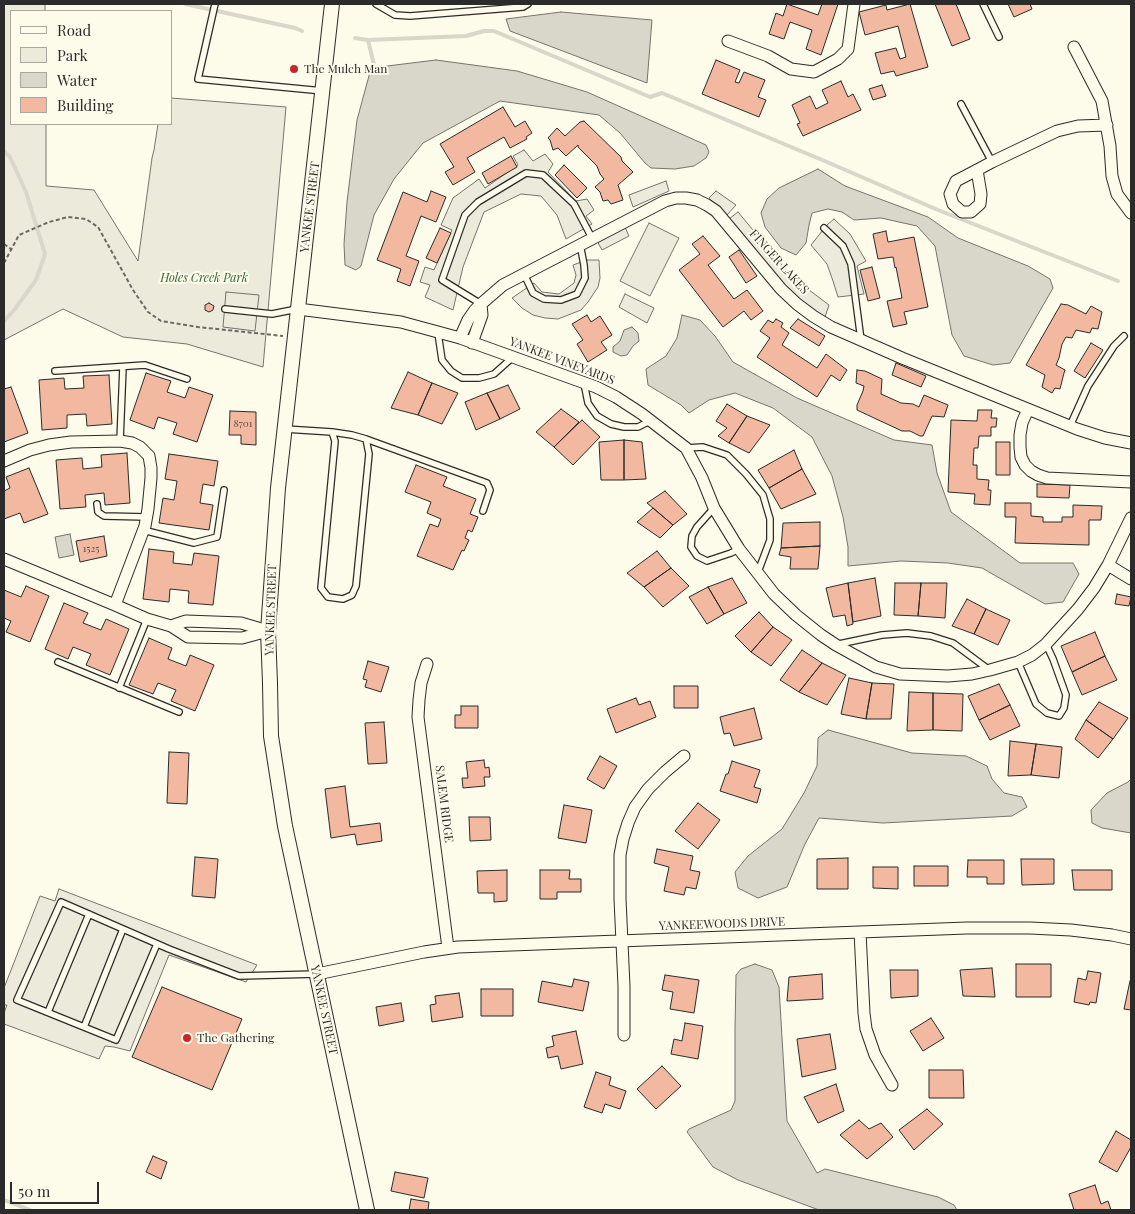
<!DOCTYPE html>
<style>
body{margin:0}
#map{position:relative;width:1135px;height:1214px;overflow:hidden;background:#fdfbea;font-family:"Playfair Display",serif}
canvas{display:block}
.frame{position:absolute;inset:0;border:5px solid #2b2b2b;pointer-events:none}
.legend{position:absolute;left:10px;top:10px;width:162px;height:115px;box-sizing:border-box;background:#fdfbea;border:1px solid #a9a89e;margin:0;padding:6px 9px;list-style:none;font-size:15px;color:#2b2b2b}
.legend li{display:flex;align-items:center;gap:10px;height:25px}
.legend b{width:25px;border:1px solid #a9a89e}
.scale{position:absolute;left:10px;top:1182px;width:89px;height:22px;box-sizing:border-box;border:2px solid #2b2b2b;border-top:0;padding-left:6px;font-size:15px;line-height:18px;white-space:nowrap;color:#2b2b2b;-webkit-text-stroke:4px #fdfbea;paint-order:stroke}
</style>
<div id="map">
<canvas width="1135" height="1214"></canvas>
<div class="frame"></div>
<ul class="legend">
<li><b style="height:6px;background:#fdfbea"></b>Road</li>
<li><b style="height:14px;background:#ecebdb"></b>Park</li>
<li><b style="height:14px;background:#d8d7c9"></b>Water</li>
<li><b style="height:14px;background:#f2b8a0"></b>Building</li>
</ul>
<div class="scale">50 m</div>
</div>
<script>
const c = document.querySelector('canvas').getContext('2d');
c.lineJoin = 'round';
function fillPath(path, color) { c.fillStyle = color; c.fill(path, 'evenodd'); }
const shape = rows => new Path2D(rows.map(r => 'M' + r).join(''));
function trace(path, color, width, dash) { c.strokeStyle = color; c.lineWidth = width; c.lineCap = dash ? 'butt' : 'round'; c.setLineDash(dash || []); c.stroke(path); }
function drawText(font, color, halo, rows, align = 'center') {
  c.font = font + ' "Playfair Display",serif'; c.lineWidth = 4; c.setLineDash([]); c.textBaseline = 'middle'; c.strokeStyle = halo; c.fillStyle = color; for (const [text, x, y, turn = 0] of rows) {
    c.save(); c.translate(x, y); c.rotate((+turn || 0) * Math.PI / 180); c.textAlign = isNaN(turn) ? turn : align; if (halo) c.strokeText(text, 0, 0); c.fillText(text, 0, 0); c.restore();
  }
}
const green = shape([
 [4,4,45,4,45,11,11,11,11,124,46,124,46,186,94,190,138,261,152,158,154,150,158,124,171,124,171,98,286,107,263,367,187,344,123,337,63,309,4,340,4,4],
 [649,223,679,238,650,296,620,281,649,223],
 [625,294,654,308,647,323,619,307,625,294]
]);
fillPath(green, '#ecebdb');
trace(green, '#74746e', 1);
const parking = shape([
 [524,150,533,161,545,154,553,164,548,172,576,201,587,199,594,210,586,216,592,224,566,239,557,215,541,196,521,194,484,212,463,267,453,310,425,297,430,285,420,282,425,267,434,270,452,230,441,225,453,198,479,179,485,188,518,165,513,156,524,150],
 [666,181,669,191,633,207,629,195,666,181],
 [716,191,736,205,726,216,709,198,716,191],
 [738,212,792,277,829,305,825,317,804,304,777,278,729,219,738,212],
 [834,219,850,234,866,261,857,266,864,294,838,297,833,281,827,264,811,245,827,225,834,219],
 [624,225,629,236,602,250,596,239,624,225],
 [587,260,599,260,600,278,598,287,588,302,581,310,558,319,545,318,533,315,522,308,512,298,534,283,542,292,559,294,574,283,576,275,573,265,587,260],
 [226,292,259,295,255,331,223,327,226,292],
 [59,889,257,965,246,982,169,955,130,1051,114,1047,105,1046,99,1059,4,1024,4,1013,7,1005,4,1005,4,988,40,896,55,901,59,889]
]);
fillPath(parking, '#eceadb');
trace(parking, '#74746e', 1);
const water = shape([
 [561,12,652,20,647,83,510,31,506,19,561,12],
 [436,60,517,71,587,92,706,145,709,152,706,158,694,166,675,169,651,168,645,163,620,133,599,115,500,101,423,143,394,179,374,215,361,266,356,270,345,265,344,244,347,202,357,120,370,72,379,67,436,60],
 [818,169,845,186,928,217,958,238,1028,266,1050,279,1053,288,1010,363,993,365,964,356,952,335,935,246,917,226,881,218,854,220,842,212,828,209,812,213,809,225,806,243,796,255,781,248,765,227,761,213,767,199,779,188,818,169],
 [682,315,700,320,715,336,733,362,797,398,894,440,932,445,937,473,951,512,1020,563,1073,563,1079,574,1063,602,1045,604,982,568,948,563,901,561,848,566,848,547,843,517,832,476,812,437,773,408,735,393,709,400,689,413,681,405,648,385,646,369,666,356,677,338,682,315],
 [632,327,638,333,639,341,633,346,627,355,621,356,613,352,613,347,620,341,624,330,632,327],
 [70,534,74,555,59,558,55,537,70,534],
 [828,730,912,753,966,756,987,766,992,779,1004,793,1022,797,1027,807,1012,816,883,823,819,818,805,844,787,887,758,898,738,888,735,872,748,856,782,829,804,793,817,766,818,738,828,730],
 [1131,779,1131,833,1102,828,1092,823,1091,810,1107,793,1128,782,1131,779],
 [755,964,772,970,779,987,787,1121,817,1173,825,1169,938,1197,954,1205,957,1210,819,1210,738,1180,713,1167,687,1132,689,1129,731,1110,735,1101,735,1029,736,975,741,969,755,964]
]);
fillPath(water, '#d8d7c9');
trace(water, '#74746e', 1);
trace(shape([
 [185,4,295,28,302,31],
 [355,38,368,40,466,36,484,31,494,31,650,97,662,93,827,162,938,210,1118,281],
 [368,40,375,69],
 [4,151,10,157,26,192,45,254,36,280,15,309,4,321],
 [4,1200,30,1210]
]), '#d8d7c9', 4);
const building = shape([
 [787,4,818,15,822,4,838,4,821,55,806,49,812,30,790,22,784,39,769,34,776,13,783,16,787,4],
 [910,4,928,67,896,76,894,71,881,74,875,53,896,48,900,59,906,57,898,26,865,35,859,12,886,5,887,10,910,4],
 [935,4,956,4,970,39,952,46,935,4],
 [1008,4,1030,4,1032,9,1014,17,1008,4],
 [716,60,740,70,735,82,739,83,744,72,765,80,758,97,766,100,759,117,702,94,716,60],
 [841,81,848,97,853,94,861,110,803,136,797,124,800,123,792,105,810,96,816,109,828,103,822,90,841,81],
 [882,85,886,96,873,100,869,89,882,85],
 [503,107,515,127,525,121,532,133,526,137,527,139,510,148,504,137,467,158,475,172,453,185,445,172,454,167,440,144,503,107],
 [584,121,621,157,622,161,633,172,618,185,623,200,611,204,608,200,603,201,600,192,595,187,604,179,600,174,597,166,578,147,578,145,566,156,558,148,553,150,550,140,548,138,557,128,565,136,580,122,584,121],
 [511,156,517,167,488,184,482,173,511,156],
 [564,165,587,188,577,198,555,175,564,165],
 [431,191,446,197,436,222,421,216,406,256,419,261,410,286,397,281,401,269,377,260,403,192,427,202,431,191],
 [440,228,451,233,437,263,426,258,440,228],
 [886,231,888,242,914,237,928,307,904,312,907,324,893,327,887,301,902,298,896,267,895,268,893,257,878,259,873,234,886,231],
 [703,236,720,256,708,265,734,299,747,290,763,311,751,320,744,311,723,327,679,270,700,254,692,244,703,236],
 [739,250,757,276,746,283,729,257,739,250],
 [872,267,880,298,868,301,860,270,872,267],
 [209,303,214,306,213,310,209,312,205,310,205,305,209,303],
 [1061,304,1068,305,1086,314,1091,306,1102,312,1098,329,1092,328,1090,333,1076,330,1072,338,1066,337,1062,344,1059,358,1056,365,1065,370,1064,373,1060,389,1055,388,1052,393,1042,387,1045,375,1026,365,1061,304],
 [587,315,591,322,600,316,612,335,601,342,607,350,588,362,577,344,583,340,572,324,587,315],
 [776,319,783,323,781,327,789,333,782,345,817,368,826,354,847,370,840,381,831,375,817,397,757,357,770,338,760,331,768,320,773,323,776,319],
 [798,319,825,336,819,346,790,328,798,319],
 [1091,343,1103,350,1085,378,1074,371,1091,343],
 [896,363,926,376,921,387,892,375,896,363],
 [857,370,865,371,882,379,881,394,901,403,913,404,919,407,924,395,948,405,944,417,932,416,923,436,920,436,910,431,902,431,857,410,857,405,863,391,864,386,856,383,857,370],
 [408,372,432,383,418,415,391,408,408,372],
 [146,373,171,381,167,392,185,398,189,387,213,395,197,442,173,434,177,423,158,417,154,429,130,420,146,373],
 [109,375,112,424,87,426,86,414,67,415,67,428,42,430,39,380,64,378,65,389,84,388,83,376,109,375],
 [432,383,458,393,442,424,418,415,432,383],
 [508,385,520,409,500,419,487,393,508,385],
 [11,387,28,433,4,442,4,389,11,387],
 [487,393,500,419,476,430,465,402,487,393],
 [727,404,747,416,729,443,718,436,727,428,716,421,727,404],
 [561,409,579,422,554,447,536,432,561,409],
 [978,410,992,410,991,418,997,418,996,427,991,427,991,436,979,436,978,448,974,448,973,465,977,465,977,479,989,480,988,490,991,490,990,505,974,504,975,494,948,492,951,420,977,421,978,410],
 [230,411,256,412,256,445,241,444,241,435,229,435,230,411],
 [747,416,770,425,749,453,729,443,747,416],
 [582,420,600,437,573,465,554,447,582,420],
 [624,440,642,442,646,479,624,480,624,440],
 [624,440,624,480,601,480,599,442,624,440],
 [996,442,1010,442,1010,475,996,475,996,442],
 [794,450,802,469,769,488,758,470,794,450],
 [127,453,130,503,105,505,104,493,85,495,86,507,60,509,56,460,82,458,83,469,102,467,101,455,127,453],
 [169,454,218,461,214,486,203,484,200,503,213,505,209,530,159,523,163,498,174,500,177,481,165,479,169,454],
 [416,465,447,477,443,486,476,499,470,514,478,517,472,532,468,530,465,538,469,540,464,551,462,550,453,570,417,556,430,524,438,527,441,519,427,513,431,502,405,492,416,465],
 [29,468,48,514,24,523,20,513,4,519,4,491,10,488,6,477,29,468],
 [802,469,816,494,781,509,769,488,802,469],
 [1037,484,1070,485,1069,498,1037,497,1037,484],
 [665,491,687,514,673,525,647,503,665,491],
 [1005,503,1031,503,1031,516,1043,517,1043,522,1062,522,1062,517,1073,517,1073,505,1102,506,1101,520,1089,520,1089,545,1015,543,1016,517,1005,517,1005,503],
 [653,508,673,525,660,538,637,522,653,508],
 [820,522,820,546,781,548,783,523,820,522],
 [104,536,107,556,80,562,76,541,104,536],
 [820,546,818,569,790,569,791,557,779,555,781,548,820,546],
 [149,549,174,552,173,563,192,565,194,553,219,556,213,605,188,603,189,591,170,589,169,602,143,599,149,549],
 [657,551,671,568,644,587,627,573,657,551],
 [671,568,689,586,663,607,644,587,671,568],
 [732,578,747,603,724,614,708,587,732,578],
 [875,578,881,616,853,622,848,583,875,578],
 [848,583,853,624,847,626,845,615,833,617,826,588,848,583],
 [895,583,921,583,918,616,894,615,895,583],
 [921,583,947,583,945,618,918,616,921,583],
 [26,586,49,596,30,642,6,632,11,621,4,618,4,590,21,597,26,586],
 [708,587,724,614,707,624,689,597,708,587],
 [1117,594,1131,597,1129,606,1115,604,1117,594],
 [967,599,986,609,974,634,952,626,967,599],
 [64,603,88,613,83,623,101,630,106,619,129,629,110,675,86,665,91,654,73,647,68,659,45,649,64,603],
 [986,609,1010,620,998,645,974,634,986,609],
 [759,612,773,627,751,652,735,636,759,612],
 [773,627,792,640,771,666,751,652,773,627],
 [1095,632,1105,656,1072,672,1061,646,1095,632],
 [149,638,172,648,168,659,186,666,190,655,214,665,195,711,171,701,176,690,158,683,153,694,129,685,149,638],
 [802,650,822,663,799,692,780,680,802,650],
 [1105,656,1117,680,1082,695,1072,672,1105,656],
 [368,661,389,667,381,692,365,687,367,680,363,679,368,661],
 [822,663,846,675,827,705,799,692,822,663],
 [849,678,872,683,866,719,841,714,849,678],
 [872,683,894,684,891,719,866,719,872,683],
 [999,684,1010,705,979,720,968,696,999,684],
 [674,686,698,686,698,708,674,708,674,686],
 [909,692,933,693,933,730,907,731,909,692],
 [933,693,963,694,962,731,933,730,933,693],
 [636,698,639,705,650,701,656,717,616,733,607,709,636,698],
 [1099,702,1128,718,1113,739,1086,720,1099,702],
 [1010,705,1020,726,990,740,979,720,1010,705],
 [461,706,478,706,478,728,455,728,455,715,461,715,461,706],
 [754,708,762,739,734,746,730,733,724,734,720,717,754,708],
 [1086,720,1113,739,1098,758,1075,739,1086,720],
 [384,722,387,763,368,764,365,723,384,722],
 [1010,741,1036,744,1031,775,1008,776,1010,741],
 [1036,744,1062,747,1059,778,1031,775,1036,744],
 [169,752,189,753,187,804,167,803,169,752],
 [600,756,617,766,604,789,587,779,600,756],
 [484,760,485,768,489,767,490,777,484,777,485,786,463,788,462,778,468,778,466,762,484,760],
 [732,761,760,770,754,787,761,789,757,803,720,791,726,774,728,774,732,761],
 [345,786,350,827,380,823,382,841,357,845,355,834,331,838,325,789,345,786],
 [698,803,720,820,698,849,675,831,698,803],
 [564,805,592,810,586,843,558,838,564,805],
 [469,817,490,817,491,840,470,841,469,817],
 [657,849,693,856,690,870,700,872,696,889,686,887,684,895,664,891,669,867,654,863,657,849],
 [195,857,218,859,215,898,192,896,195,857],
 [848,858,848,889,817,889,817,859,848,858],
 [1021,859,1054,859,1054,884,1022,885,1021,859],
 [968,860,1004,860,1004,884,987,884,987,877,967,877,968,860],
 [914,866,948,866,948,886,914,886,914,866],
 [873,867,898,867,898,889,873,888,873,867],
 [507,870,507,901,494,902,494,893,478,893,477,871,507,870],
 [540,870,570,870,569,879,581,879,581,892,557,892,557,899,540,899,540,870],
 [1072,870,1112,870,1112,890,1074,890,1072,870],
 [1016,964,1051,964,1051,997,1016,997,1016,964],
 [992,968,995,997,963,996,960,970,992,968],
 [890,970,918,970,918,996,891,998,890,970],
 [1088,971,1101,973,1096,1003,1090,1002,1089,1005,1074,1002,1078,978,1086,980,1088,971],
 [822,974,823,999,787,1001,789,977,822,974],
 [665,975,699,980,694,1013,670,1009,673,992,662,990,665,975],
 [574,979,589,982,583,1011,538,1002,542,981,572,987,574,979],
 [1130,981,1131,981,1131,1010,1124,1009,1130,981],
 [162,987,242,1019,212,1090,132,1057,162,987],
 [481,989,513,989,513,1016,481,1016,481,989],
 [459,993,463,1017,432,1022,430,1005,436,1004,435,996,459,993],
 [401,1003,404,1021,379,1026,376,1007,401,1003],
 [931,1018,944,1038,923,1051,910,1031,931,1018],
 [685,1023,703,1026,698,1059,671,1054,674,1039,682,1041,685,1023],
 [576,1031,583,1064,561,1069,558,1056,548,1058,546,1048,554,1046,552,1036,576,1031],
 [830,1034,836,1069,802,1077,797,1039,830,1034],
 [662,1066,681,1086,656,1109,637,1089,662,1066],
 [929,1070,963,1070,964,1098,929,1098,929,1070],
 [596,1072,611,1077,609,1085,626,1091,620,1109,605,1104,602,1113,584,1107,596,1072],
 [836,1084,844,1111,818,1123,804,1097,836,1084],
 [927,1109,943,1124,914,1150,899,1130,927,1109],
 [859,1120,869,1129,881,1123,893,1137,867,1159,840,1135,859,1120],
 [1116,1131,1131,1140,1131,1147,1117,1172,1099,1162,1116,1131],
 [153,1156,167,1162,161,1179,146,1172,153,1156],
 [395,1172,428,1178,424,1198,391,1191,395,1172],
 [1095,1185,1101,1204,1108,1201,1111,1210,1074,1210,1069,1194,1095,1185],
 [411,1199,429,1202,428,1210,409,1210,411,1199]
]);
fillPath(building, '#f2b8a0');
trace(building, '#2b2b2b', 1);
const service = shape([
 [215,4,198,79,323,91],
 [376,4,395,15,410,16,523,7,528,4],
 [983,4,999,37],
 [961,104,992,162],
 [824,228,843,246,851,264,861,340],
 [524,274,533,293,544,299,561,300,577,294,585,278,584,265,580,244],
 [481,304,442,280,465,215,478,202,526,173,543,175,574,204,592,238],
 [225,309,272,314,297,309],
 [438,333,442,360,451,371,462,378,479,378,494,374,513,357],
 [55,371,145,365,187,379],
 [584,383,588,403,597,416,611,424,624,427,638,427,650,421],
 [1070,426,1088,386,1114,346,1124,336],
 [285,429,332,432,352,435,366,439,487,483,490,490,483,511],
 [332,432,335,441,321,588,328,597,343,599,352,595,356,586,369,454,366,439],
 [120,441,123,367],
 [686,448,703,447,727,455,746,474,763,495,770,519,770,540,758,572],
 [97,504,98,512,104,516,147,517],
 [714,508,697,527,692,536,691,547,697,556,707,561,731,553,739,549],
 [143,530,194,543,217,537,224,490],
 [839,644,882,635,907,633,931,636,953,643,988,669],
 [58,662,179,712],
 [1018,662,1036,704,1047,713,1059,716,1064,708,1066,695,1053,659,1046,644],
 [119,688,147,619],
 [157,944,116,1040,17,1000,61,902,169,949,239,976,317,974],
 [48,1012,89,914],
 [84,1027,123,929]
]);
const minor = shape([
 [728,41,768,56,791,69,814,72,838,59,848,49,854,4],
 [1074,47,1102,101,1110,146,1112,176,1117,194,1131,213],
 [977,170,981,194,980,204,971,212,962,212,953,204,950,194,956,181,977,170,992,162,1057,131,1078,126,1107,125],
 [298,309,401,322,460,338,596,387,616,397,642,414,686,448,702,478,714,508,739,549,774,594,796,615,821,635,836,645,876,667,900,674,948,676,972,674,990,670,1018,662,1032,655,1046,644,1078,609,1094,588,1108,565,1131,518],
 [460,338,468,320,475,310,481,304,503,285,665,201,676,198,686,198,697,200,707,205,716,211,781,289,797,304,813,316,831,327,902,358,1077,429,1105,438,1131,443],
 [472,343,482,315,481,304],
 [1028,409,1022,423,1020,435,1020,447,1021,457,1025,465,1031,471,1038,475,1047,478,1131,482],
 [4,461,30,450,49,445,71,442,120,441,132,443,140,447,149,456,151,468,151,478,148,509,145,526,115,605,4,559],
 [1108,565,1131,579],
 [115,605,147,619,171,626,188,637,242,638,268,631],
 [171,626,186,621,241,623,268,631],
 [427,664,421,683,419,700,418,717,448,948],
 [860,932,864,1013,866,1029,875,1055,892,1085],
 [317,974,424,952,458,947,967,928,1030,928,1071,930,1112,935,1131,939],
 [624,1035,624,986,620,899,620,855,623,839,628,823,635,807,648,789,665,772,684,756]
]);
const tertiary = shape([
 [332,4,278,488,268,631,270,683,271,736,285,826,367,1210]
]);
trace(service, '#2b2b2b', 8);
trace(minor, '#2b2b2b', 13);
trace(tertiary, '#2b2b2b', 16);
trace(shape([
 [4,244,11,249],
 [4,263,19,235,49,222,68,217,86,219,98,227,133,290,148,312,161,321,198,327,283,336]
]), '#6a6964', 2, [4, 2.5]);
trace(service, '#fdfbea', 5.5);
trace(minor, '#fdfbea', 11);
trace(tertiary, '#fdfbea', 14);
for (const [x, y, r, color] of [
 [294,69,5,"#c62828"],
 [187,1038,5,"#c62828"]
]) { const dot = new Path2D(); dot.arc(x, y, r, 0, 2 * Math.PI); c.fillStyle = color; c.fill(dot); trace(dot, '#fdfbea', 2); }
drawText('10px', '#5d4e48', null, [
 ["8701",243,424],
 ["1525",91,549]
]);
drawText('12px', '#2b2b2b', '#fdfbea', [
 ["The Mulch Man",304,69],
 ["The Gathering",197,1038]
], 'left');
drawText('12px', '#2b2b2b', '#fdfbea', [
 ["YANKEE STREET",310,207,-83],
 ["FINGER LAKES",779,262,48],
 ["YANKEE VINEYARDS",562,361,21],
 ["YANKEE STREET",271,610,-88],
 ["SALEM RIDGE",444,804,83],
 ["YANKEEWOODS DRIVE",722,924,-2],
 ["YANKEE STREET",324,1010,78]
]);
drawText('italic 12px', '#34623c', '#fdfbea', [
 ["Holes Creek Park",204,278]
]);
</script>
